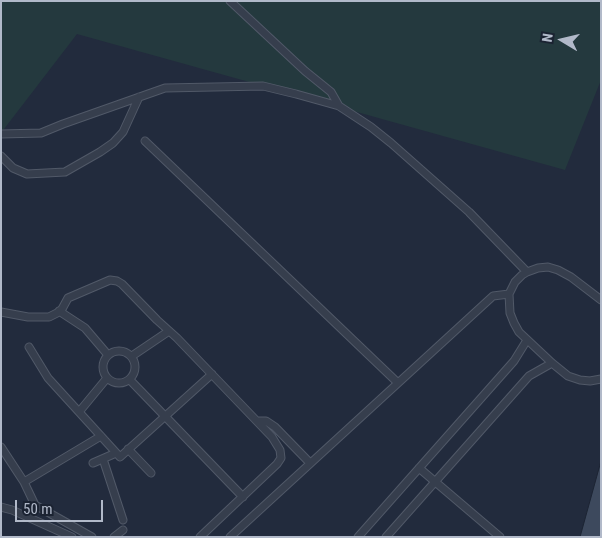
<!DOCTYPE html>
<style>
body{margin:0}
#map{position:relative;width:602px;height:538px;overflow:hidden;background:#222b3d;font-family:"Roboto Condensed",sans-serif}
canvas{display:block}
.frame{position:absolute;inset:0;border:2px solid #b1b9c9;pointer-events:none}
.north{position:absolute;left:537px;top:15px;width:50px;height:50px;-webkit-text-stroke:4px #1b2332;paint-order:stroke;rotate:279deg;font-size:14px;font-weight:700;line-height:20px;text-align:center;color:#b1b9c9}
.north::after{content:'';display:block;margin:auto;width:18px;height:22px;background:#b1b9c9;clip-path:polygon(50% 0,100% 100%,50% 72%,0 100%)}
.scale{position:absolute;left:15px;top:500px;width:88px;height:22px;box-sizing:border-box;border:2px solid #b1b9c9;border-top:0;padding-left:6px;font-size:15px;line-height:18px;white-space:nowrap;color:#b1b9c9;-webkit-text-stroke:4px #1b2332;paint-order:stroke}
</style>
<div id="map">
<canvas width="602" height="538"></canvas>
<div class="frame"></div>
<div class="north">N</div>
<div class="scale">50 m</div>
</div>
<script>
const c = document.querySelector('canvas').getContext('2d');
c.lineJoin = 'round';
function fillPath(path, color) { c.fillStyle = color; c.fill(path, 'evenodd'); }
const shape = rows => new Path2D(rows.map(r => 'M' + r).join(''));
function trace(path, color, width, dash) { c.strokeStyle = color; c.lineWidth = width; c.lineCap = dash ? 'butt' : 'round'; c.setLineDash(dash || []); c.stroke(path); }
fillPath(shape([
 [1,1,601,1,601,80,565,170,77,34,1,133]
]), '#24393e');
const building = shape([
 [601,461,601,537,580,537,601,461]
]);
fillPath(building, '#3d495d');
trace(building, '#1d2534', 1);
const service = shape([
 [230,1,305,71,331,92,339,106],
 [1,134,41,133,63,124,165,88,263,86,296,94,339,106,371,127,391,143,469,212,527,272],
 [145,141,398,383],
 [1,156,13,168,27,174,65,172,100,152,113,143,123,132,139,97],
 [601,300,571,277,558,270,548,267,538,268,527,272,522,275,515,282,509,294,510,313,514,323,519,332,552,363,568,376,580,380,590,381,601,379],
 [59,311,85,328,108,355],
 [1,312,28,317,49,317,57,313,62,309,68,298,110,280,117,281,122,284,157,320,177,338,272,437,280,450,281,458,277,464,200,537],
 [29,347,48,378,120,457,212,374],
 '103 367a16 16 0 1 1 32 0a16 16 0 1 1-32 0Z',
 [132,356,169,331],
 [130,380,243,497],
 [79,412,107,378],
 [257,421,266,421,275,427,310,463],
 [1,447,24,482],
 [128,449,151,473],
 [103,459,123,520],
 [93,463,116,453],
 [419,468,500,537],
 [1,507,12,510,72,537],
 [92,537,35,505,24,482,101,436],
 [114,537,123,530],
 [230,537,493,296,509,294],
 [358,537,514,361,527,340],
 [386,537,529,376,552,363]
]);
trace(service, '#515968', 9);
trace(service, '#363e4d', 7);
</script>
